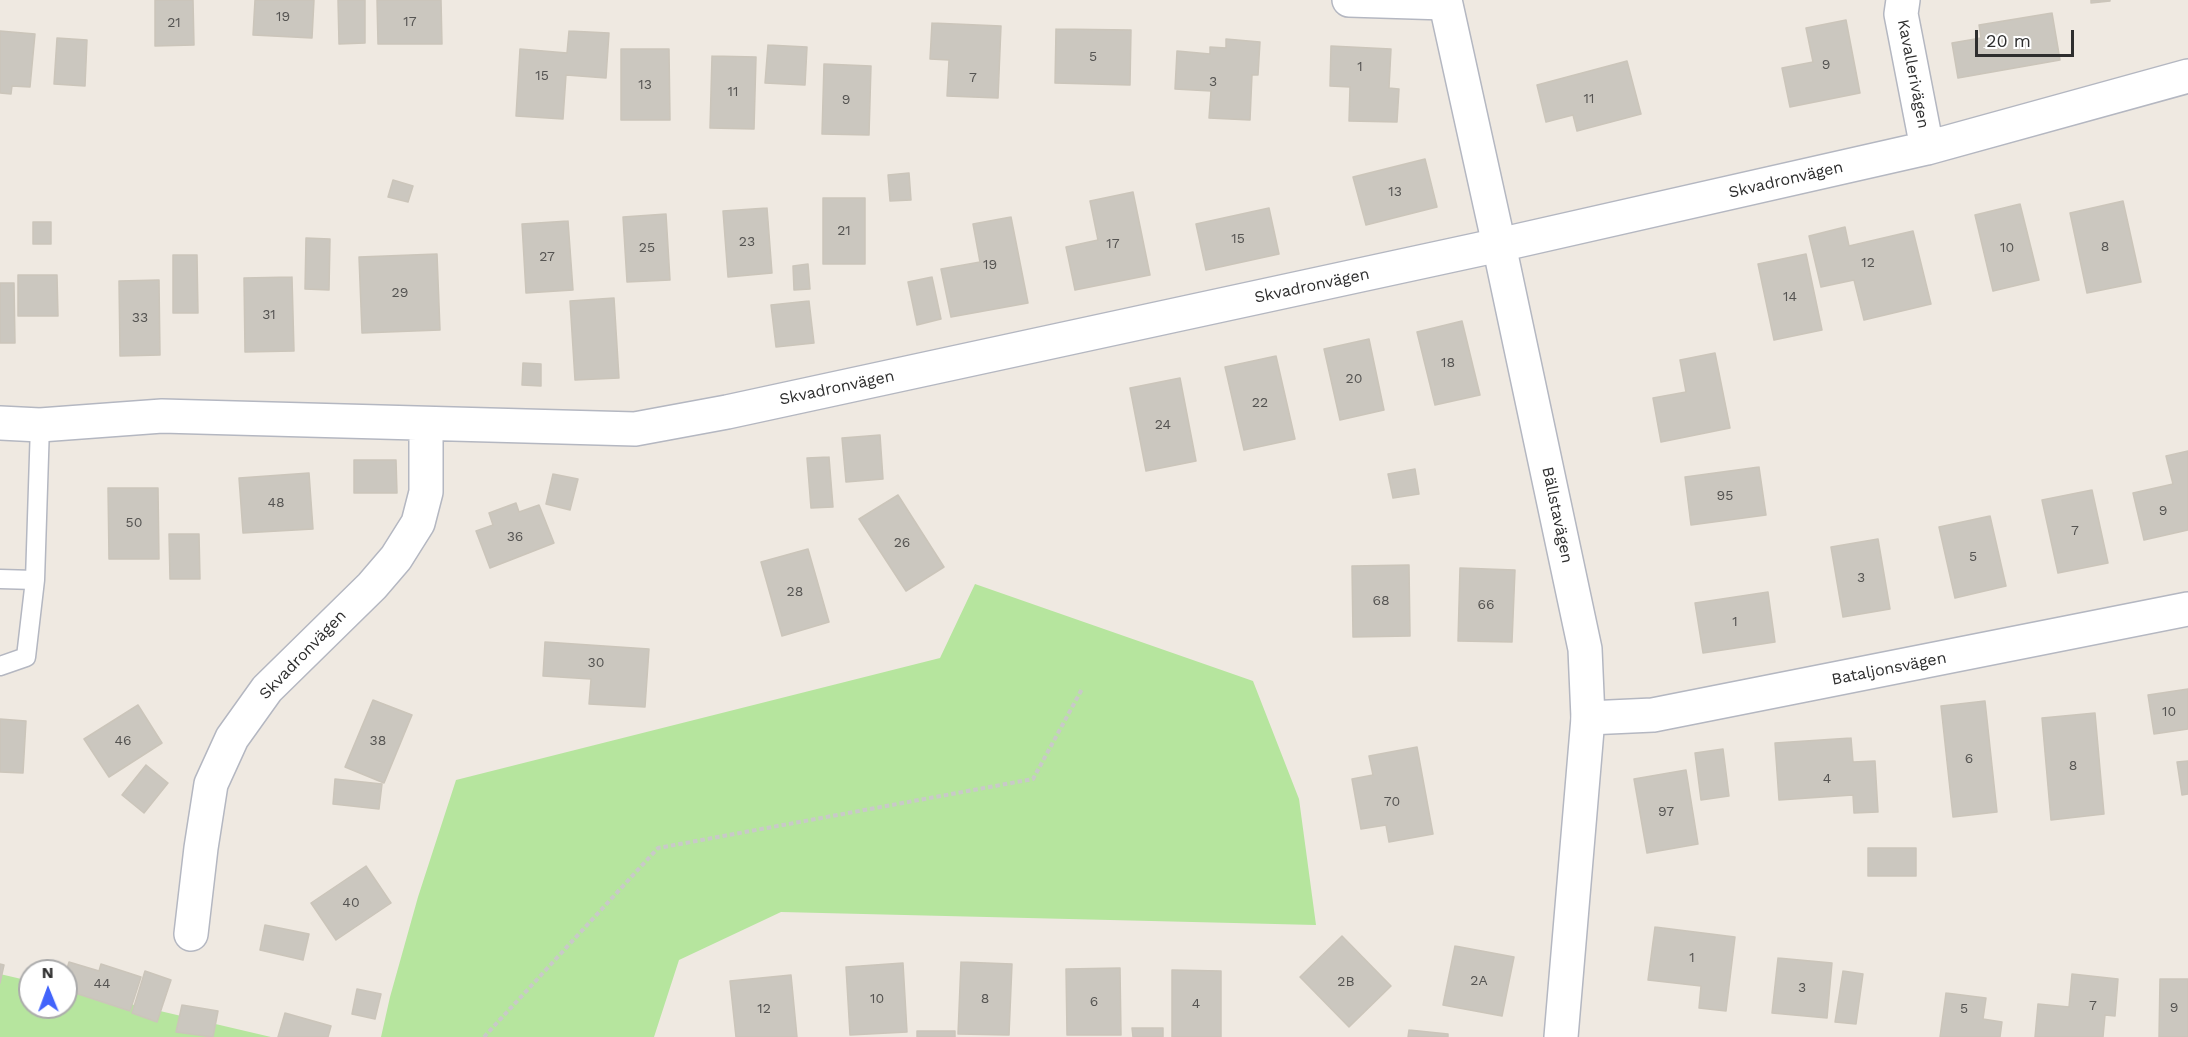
<!DOCTYPE html>
<meta charset="utf-8">
<style>
body{margin:0}
#map{position:relative;width:2188px;height:1037px;overflow:hidden;background:#efe9e1;font-family:"Work Sans",sans-serif}
canvas{display:block}
.north{position:absolute;left:18px;top:959px;width:60px;height:60px;box-sizing:border-box;background:#fff;border:2px solid #ababab;border-radius:50%;rotate:359deg;font-size:16px;font-weight:700;line-height:24px;text-align:center;color:#2e2e2e}
.north::after{content:'';display:block;margin:auto;width:21px;height:27px;background:#4264fb;clip-path:polygon(50% 0,100% 100%,50% 72%,0 100%)}
.scale{position:absolute;left:1975px;top:30px;width:99px;height:27px;box-sizing:border-box;border:3px solid #2e2e2e;border-top:0;padding-left:8px;font-size:18px;line-height:21px;white-space:nowrap;color:#2e2e2e;-webkit-text-stroke:4px #fff;paint-order:stroke}
</style>
<div id="map">
<canvas width="2188" height="1037"></canvas>
<div class="north">N</div>
<div class="scale">20 m</div>
</div>
<script>
const c = document.querySelector('canvas').getContext('2d');
c.lineJoin = 'round';
function fillPath(path, color) { c.fillStyle = color; c.fill(path, 'evenodd'); }
const shape = rows => new Path2D(rows.map(r => 'M' + r).join(''));
function trace(path, color, width, dash) { c.strokeStyle = color; c.lineWidth = width; c.lineCap = dash ? 'butt' : 'round'; c.setLineDash(dash || []); c.stroke(path); }
function drawText(font, color, halo, rows, align = 'center') {
  c.font = font + ' "Work Sans",sans-serif'; c.lineWidth = 4.5; c.setLineDash([]); c.textBaseline = 'middle'; c.strokeStyle = halo; c.fillStyle = color; for (const [text, x, y, turn = 0] of rows) {
    c.save(); c.translate(x, y); c.rotate((+turn || 0) * Math.PI / 180); c.textAlign = isNaN(turn) ? turn : align; if (halo) c.strokeText(text, 0, 0); c.fillText(text, 0, 0); c.restore();
  }
}
fillPath(shape([
 [975,584,1253,681,1299,799,1316,925,781,912,679,960,654,1037,381,1037,390,997,418,897,456,780,940,658],
 [0,974,30,981,30,1007,66,1007,66,989,271,1037,0,1037]
]), '#b6e59e');
const building = shape([
 [155,0,193,0,194,45,155,46,155,0],
 [255,0,314,0,312,38,253,35,255,0],
 [338,0,365,0,365,43,339,44,338,0],
 [377,0,441,0,442,44,378,44,377,0],
 [2091,0,2110,0,2110,1,2091,3,2091,0],
 [2052,13,2060,60,1958,78,1952,43,1981,38,1979,25,2052,13],
 [1846,20,1860,93,1790,107,1782,68,1813,62,1806,28,1846,20],
 [932,23,1001,26,998,98,947,96,949,60,930,59,932,23],
 [1056,29,1131,30,1130,85,1055,83,1056,29],
 [0,31,35,34,30,87,12,86,11,94,0,93,0,31],
 [569,31,609,33,606,78,566,75,563,119,516,116,520,49,567,53,569,31],
 [57,38,87,40,85,86,54,84,57,38],
 [1226,39,1260,42,1258,75,1252,75,1250,120,1209,118,1211,91,1175,89,1177,51,1210,54,1210,47,1226,48,1226,39],
 [768,45,807,47,805,85,765,83,768,45],
 [1331,46,1391,49,1389,88,1399,89,1397,122,1349,121,1350,87,1330,86,1331,46],
 [621,49,669,49,670,120,621,120,621,49],
 [712,56,756,57,754,129,710,128,712,56],
 [1627,61,1641,114,1577,131,1573,115,1546,122,1537,85,1627,61],
 [824,64,871,66,869,135,822,134,824,64],
 [1425,159,1437,207,1366,225,1353,177,1425,159],
 [909,173,911,200,890,201,888,175,909,173],
 [393,180,413,186,408,202,388,197,393,180],
 [1133,192,1150,275,1075,290,1066,247,1098,240,1090,201,1133,192],
 [823,198,865,198,865,264,823,264,823,198],
 [2123,201,2141,282,2087,293,2070,213,2123,201],
 [2020,204,2039,280,1993,291,1975,215,2020,204],
 [767,208,772,273,728,277,723,211,767,208],
 [1269,208,1279,254,1206,270,1196,224,1269,208],
 [666,214,670,280,627,282,623,217,666,214],
 [1011,217,1028,303,951,317,941,269,980,262,973,224,1011,217],
 [568,221,573,290,526,293,522,224,568,221],
 [33,222,51,222,51,244,33,244,33,222],
 [1845,227,1849,246,1913,231,1931,304,1864,320,1854,280,1821,287,1809,236,1845,227],
 [306,238,330,239,329,290,305,289,306,238],
 [437,254,440,330,362,333,359,257,437,254],
 [1806,254,1822,330,1774,340,1758,264,1806,254],
 [173,255,197,255,198,313,173,313,173,255],
 [808,264,810,289,794,290,793,266,808,264],
 [18,275,57,275,58,316,18,316,18,275],
 [292,277,294,351,245,352,244,278,292,277],
 [932,277,941,319,917,325,908,282,932,277],
 [159,280,160,355,120,356,119,281,159,280],
 [0,283,14,283,15,343,0,343,0,283],
 [614,298,619,378,575,380,570,301,614,298],
 [809,301,814,343,776,347,771,305,809,301],
 [1462,321,1480,395,1435,405,1417,332,1462,321],
 [1369,339,1384,410,1340,420,1324,349,1369,339],
 [1715,353,1730,428,1661,442,1653,398,1686,392,1680,360,1715,353],
 [1276,356,1295,439,1244,450,1225,367,1276,356],
 [523,363,541,364,541,386,522,385,523,363],
 [1180,378,1196,461,1146,471,1130,388,1180,378],
 [880,435,883,479,846,482,842,438,880,435],
 [2188,451,2188,530,2144,540,2133,493,2173,484,2166,456,2188,451],
 [829,457,833,507,811,508,807,458,829,457],
 [354,460,396,460,397,493,354,493,354,460],
 [1759,467,1766,515,1691,525,1685,477,1759,467],
 [1415,469,1419,494,1393,498,1388,474,1415,469],
 [309,473,313,529,243,533,239,478,309,473],
 [553,474,578,479,570,510,546,504,553,474],
 [108,488,158,488,159,559,109,559,108,488],
 [2092,490,2108,563,2058,573,2042,500,2092,490],
 [898,495,944,567,906,591,859,519,898,495],
 [516,503,519,512,539,505,554,543,490,568,476,531,493,525,489,513,516,503],
 [1990,516,2006,586,1955,598,1939,527,1990,516],
 [169,534,199,534,200,579,170,579,169,534],
 [1878,539,1890,609,1843,617,1831,547,1878,539],
 [808,549,829,622,782,636,761,562,808,549],
 [1409,565,1410,636,1353,637,1352,566,1409,565],
 [1460,568,1515,570,1512,642,1458,641,1460,568],
 [1768,592,1775,642,1703,653,1695,603,1768,592],
 [545,642,649,649,645,707,589,704,591,679,543,676,545,642],
 [2188,689,2188,729,2154,734,2148,695,2188,689],
 [373,700,412,715,384,783,345,767,373,700],
 [1985,701,1997,812,1953,817,1941,706,1985,701],
 [138,705,162,743,109,777,84,739,138,705],
 [2095,713,2104,814,2051,820,2042,718,2095,713],
 [0,719,26,721,23,773,0,772,0,719],
 [1851,738,1853,762,1875,761,1878,812,1854,813,1853,795,1779,800,1775,743,1851,738],
 [1417,747,1433,834,1389,842,1386,825,1361,829,1352,779,1373,775,1369,756,1417,747],
 [1723,749,1729,796,1701,800,1695,753,1723,749],
 [2188,761,2188,794,2182,795,2177,762,2188,761],
 [146,765,168,783,144,813,122,795,146,765],
 [1686,770,1698,844,1647,853,1634,779,1686,770],
 [335,779,382,784,379,809,333,804,335,779],
 [1868,848,1916,848,1916,876,1868,876,1868,848],
 [366,866,391,903,336,940,311,903,366,866],
 [265,925,309,934,303,960,260,950,265,925],
 [1655,927,1735,937,1726,1011,1699,1008,1701,986,1648,980,1655,927],
 [1342,936,1391,986,1349,1027,1300,977,1342,936],
 [1455,946,1514,957,1502,1016,1443,1005,1455,946],
 [1778,958,1832,963,1827,1018,1772,1013,1778,958],
 [69,962,99,971,101,964,141,977,130,1011,66,990,66,972,69,962],
 [961,962,1012,964,1009,1035,958,1034,961,962],
 [903,963,907,1032,850,1035,846,967,903,963],
 [0,964,4,965,0,983,0,964],
 [1120,968,1121,1035,1067,1035,1066,969,1120,968],
 [1172,970,1221,971,1221,1037,1172,1037,1172,970],
 [145,971,171,980,157,1022,132,1013,145,971],
 [1843,971,1863,974,1856,1024,1835,1022,1843,971],
 [2072,974,2118,979,2115,1016,2105,1015,2103,1037,2035,1037,2038,1004,2069,1007,2072,974],
 [791,975,797,1037,736,1037,730,981,791,975],
 [2160,979,2188,979,2188,1037,2159,1037,2160,979],
 [357,989,381,994,375,1019,352,1014,357,989],
 [1946,993,1986,998,1983,1019,2002,1022,2000,1037,1940,1037,1946,993],
 [182,1005,218,1011,213,1037,176,1032,182,1005],
 [285,1013,331,1026,328,1037,278,1037,285,1013],
 [1132,1028,1163,1028,1163,1037,1133,1037,1132,1028],
 [1409,1030,1448,1034,1448,1037,1408,1037,1409,1030],
 [917,1031,955,1031,955,1037,917,1037,917,1031]
]);
fillPath(building, '#cbc7bf');
trace(building, '#cbc5ba', 1.5);
const lane = shape([
 [0,579,35,580],
 [0,666,26,657,35,580,40,425]
]);
const street = shape([
 [1349,0,1445,3],
 [1903,0,1901,14,1927,148],
 [0,423,40,425,162,416,635,429,727,412,1499,245,1927,148,2188,76],
 [1588,718,1653,715,2188,609],
 [191,934,201,848,211,784,232,738,267,689,372,586,396,558,418,523,426,492,426,424]
]);
const secondary = shape([
 [1445,0,1499,245,1585,649,1588,718,1561,1037]
]);
trace(lane, '#b4b7c1', 21);
trace(street, '#b4b7c1', 36);
trace(secondary, '#b4b7c1', 36);
trace(shape([
 [484,1037,658,848,1033,779,1082,689]
]), '#c9c9c9', 4, [4.5, 3]);
trace(lane, '#fff', 18);
trace(street, '#fff', 33);
trace(secondary, '#fff', 33);
drawText('14px', '#555452', null, [
 ["19",283,17],
 ["17",410,22],
 ["21",174,23],
 ["5",1093,57],
 ["9",1826,65],
 ["1",1360,67],
 ["15",542,76],
 ["7",973,78],
 ["3",1213,82],
 ["13",645,85],
 ["11",733,92],
 ["11",1589,99],
 ["9",846,100],
 ["13",1395,192],
 ["21",844,231],
 ["15",1238,239],
 ["23",747,242],
 ["17",1113,244],
 ["8",2105,247],
 ["25",647,248],
 ["10",2007,248],
 ["27",547,257],
 ["12",1868,263],
 ["19",990,265],
 ["29",400,293],
 ["14",1790,297],
 ["31",269,315],
 ["33",140,318],
 ["18",1448,363],
 ["20",1354,379],
 ["22",1260,403],
 ["24",1163,425],
 ["95",1725,496],
 ["48",276,503],
 ["9",2163,511],
 ["50",134,523],
 ["7",2075,531],
 ["36",515,537],
 ["26",902,543],
 ["5",1973,557],
 ["3",1861,578],
 ["28",795,592],
 ["68",1381,601],
 ["66",1486,605],
 ["1",1735,622],
 ["30",596,663],
 ["10",2169,712],
 ["46",123,741],
 ["38",378,741],
 ["6",1969,759],
 ["8",2073,766],
 ["4",1827,779],
 ["70",1392,802],
 ["97",1666,812],
 ["40",351,903],
 ["1",1692,958],
 ["2A",1479,981],
 ["2B",1346,982],
 ["44",102,984],
 ["3",1802,988],
 ["10",877,999],
 ["8",985,999],
 ["6",1094,1002],
 ["4",1196,1004],
 ["7",2093,1006],
 ["9",2174,1008],
 ["12",764,1009],
 ["5",1964,1009]
]);
drawText('16px', '#2e2e2e', '#fff', [
 ["Kavallerivägen",1913,74,79],
 ["Skvadronvägen",1786,180,-13],
 ["Skvadronvägen",1312,286,-12],
 ["Skvadronvägen",837,388,-12],
 ["Bällstavägen",1557,515,78],
 ["Skvadronvägen",303,655,-46],
 ["Bataljonsvägen",1889,669,-11]
]);
</script>
